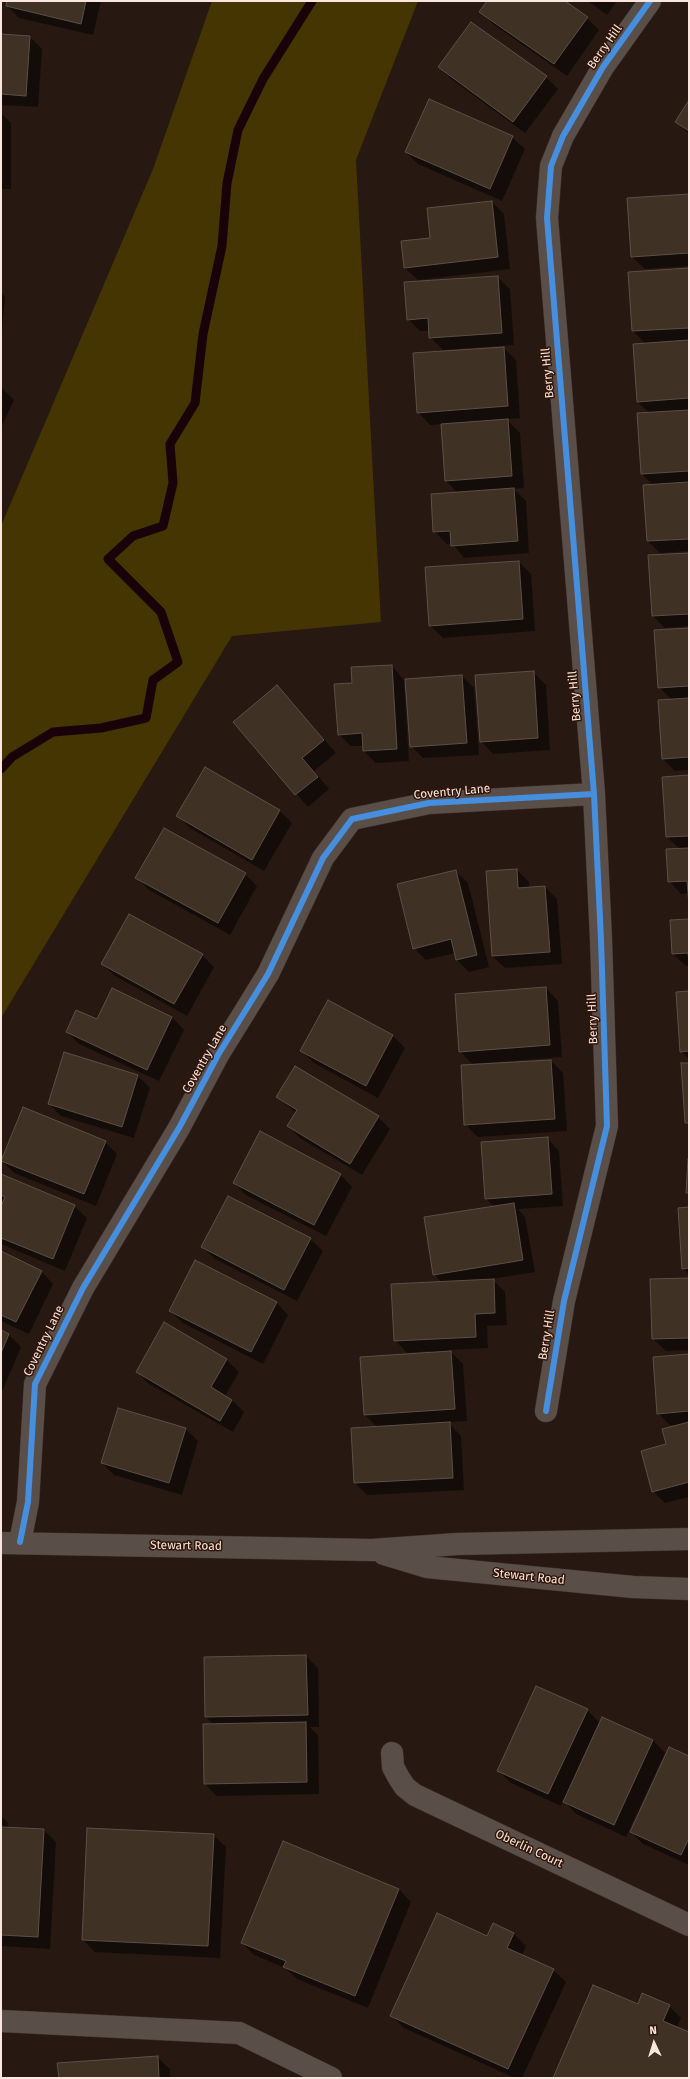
<!DOCTYPE html>
<style>
body{margin:0}
#map{position:relative;width:690px;height:2079px;overflow:hidden;background:#271812;font-family:"Fira Sans",sans-serif}
canvas{display:block}
.frame{position:absolute;inset:0;border:2px solid #fae6de;pointer-events:none}
.north{position:absolute;left:634px;top:2023px;width:40px;height:40px;-webkit-text-stroke:3px #301509;paint-order:stroke;rotate:356deg;font-size:11px;font-weight:700;line-height:16px;text-align:center;color:#fae6de}
.north::after{content:'';display:block;margin:auto;width:14px;height:18px;background:#fae6de;clip-path:polygon(50% 0,100% 100%,50% 72%,0 100%)}
</style>
<div id="map">
<canvas width="690" height="2079"></canvas>
<div class="frame"></div>
<div class="north">N</div>
</div>
<script>
const c = document.querySelector('canvas').getContext('2d');
c.lineJoin = 'round';
function fillPath(path, color) { c.fillStyle = color; c.fill(path, 'evenodd'); }
const shape = rows => new Path2D(rows.map(r => 'M' + r).join(''));
function trace(path, color, width, dash) { c.strokeStyle = color; c.lineWidth = width; c.lineCap = dash ? 'butt' : 'round'; c.setLineDash(dash || []); c.stroke(path); }
function drawText(font, color, halo, rows, align = 'center') {
  c.font = font + ' "Fira Sans",sans-serif'; c.lineWidth = 3; c.setLineDash([]); c.textBaseline = 'middle'; c.strokeStyle = halo; c.fillStyle = color; for (const [text, x, y, turn = 0] of rows) {
    c.save(); c.translate(x, y); c.rotate((+turn || 0) * Math.PI / 180); c.textAlign = isNaN(turn) ? turn : align; if (halo) c.strokeText(text, 0, 0); c.fillText(text, 0, 0); c.restore();
  }
}
fillPath(shape([
 [212,1,418,1,356,160,381,622,232,636,1,1018,1,526,153,169]
]), '#443503');
fillPath(shape([
 [8,1,101,1,93,35,19,18,7,6],
 [488,1,563,1,587,18,599,30,567,76,493,24,481,12],
 [588,1,617,1,607,15],
 [1,35,30,37,42,49,38,107,1,105],
 [439,67,546,77,558,89,525,133,451,79],
 [689,101,689,134,676,122],
 [1,113,11,123,11,189,1,189],
 [512,137,525,149,502,201,418,164,406,152],
 [689,195,689,266,645,269,632,257],
 [492,202,504,214,510,269,418,280,405,268],
 [689,269,689,551,660,553,648,541,644,486,654,486,642,474,650,414,638,402,646,344,633,331,629,273],
 [497,277,510,289,514,345,443,350,430,337,430,331,420,331,408,319],
 [1,293,5,297,1,343],
 [504,348,516,360,520,418,506,419,520,433,524,488,514,489,526,501,529,553,464,558,452,543,447,544,434,531,458,493,446,481,442,424,430,425,418,412],
 [1,387,14,400,1,428],
 [689,554,689,626,665,628,653,616],
 [519,562,531,574,535,631,443,638,430,626],
 [689,629,689,770,675,771,663,759,672,700,659,687],
 [392,666,404,680,462,676,474,688,479,755,423,758,411,746,406,682,404,682,409,761,376,763,364,751,364,746,351,746,339,734,353,684],
 [533,672,546,685,550,750,493,754,481,741],
 [277,686,336,753,314,771,329,789,308,807,234,722],
 [206,768,280,811,292,823,264,871,190,828,178,816],
 [689,776,689,896,689,893,681,894,669,881,680,849,667,837],
 [517,870,529,882,529,888,545,887,557,899,562,964,505,968,492,956],
 [455,871,468,883,489,967,469,972,457,960,455,953,426,960,414,948],
 [245,874,257,886,230,935,149,890,137,878],
 [689,920,689,966,686,966,673,954],
 [202,955,214,967,187,1016,115,976,102,964],
 [546,988,558,1001,562,1057,472,1064,460,1051],
 [689,992,689,1059,681,1051],
 [172,1017,184,1030,159,1081,79,1044,67,1032,98,1021],
 [393,1036,405,1048,378,1098,314,1063,301,1051],
 [65,1053,138,1076,150,1088,134,1138,61,1116,49,1104],
 [551,1061,563,1073,567,1131,478,1137,465,1124],
 [277,1097,378,1117,390,1129,362,1175,300,1138,288,1126,296,1113],
 [547,1138,559,1151,563,1206,518,1209,525,1217,535,1272,492,1279,505,1292,507,1325,487,1326,488,1348,449,1350,463,1364,467,1421,448,1422,461,1436,464,1490,367,1495,355,1483,377,1427,365,1415,431,1353,431,1351,407,1353,395,1340,442,1283,434,1274,495,1207,486,1199],
 [105,1142,117,1154,96,1206,14,1173,2,1161],
 [340,1174,352,1187,326,1236,246,1195,234,1183],
 [1,1176,74,1206,87,1218,65,1271,1,1244,1,1208,3,1203,1,1202],
 [689,1208,689,1275,683,1268],
 [310,1239,323,1251,297,1301,215,1259,202,1247],
 [1,1252,41,1271,53,1284,29,1334,1,1321],
 [689,1279,689,1350,666,1351,653,1339,651,1280],
 [276,1302,288,1315,263,1364,183,1323,170,1311],
 [165,1324,227,1360,239,1372,225,1396,232,1400,244,1412,233,1432,149,1384,137,1372],
 [1,1331,9,1335,21,1347,1,1394],
 [689,1355,689,1497,665,1503,653,1491,667,1444,679,1425,670,1425,658,1413],
 [186,1429,198,1441,182,1495,114,1475,102,1463],
 [306,1656,318,1668,319,1727,310,1727,318,1735,319,1794,217,1796,205,1784,213,1724,206,1717],
 [587,1710,600,1723,653,1740,665,1753,626,1837,576,1814,563,1800,561,1806,511,1783,498,1771],
 [689,1757,689,1865,643,1844,631,1832],
 [1,1816,8,1823,7,1828,44,1830,56,1842,50,1949,1,1946],
 [213,1835,226,1847,220,1958,95,1952,83,1940],
 [283,1842,399,1889,411,1902,368,2008,297,1979,285,1968,254,1955,242,1943],
 [493,1925,514,1934,526,1946,522,1955,553,1970,566,1982,522,2078,515,2078,404,2028,392,2016,488,1937],
 [638,2006,669,2006,681,2018,677,2028,689,2033,689,2078,554,2078],
 [157,2057,170,2069,170,2078,60,2078]
]), '#0007');
trace(shape([
 [1,769,12,757,53,732,101,728,146,718,153,680,178,662,161,612,108,559,133,536,163,526,173,483,170,444,195,403,203,334,222,246,227,183,238,130,263,79,312,1]
]), '#1a0209', 9);
const building = shape([
 [7,1,86,1,81,24,6,6,7,1],
 [487,1,565,1,588,17,554,64,479,12,487,1],
 [471,22,547,76,513,122,438,67,471,22],
 [1,34,30,36,26,96,1,94,1,34],
 [429,99,513,136,490,189,405,152,429,99],
 [689,100,689,131,675,122,689,100],
 [689,194,689,253,631,257,627,198,689,194],
 [492,201,498,257,404,268,401,241,430,238,427,208,492,201],
 [689,268,689,328,632,331,628,272,689,268],
 [498,276,502,333,429,338,428,318,407,320,404,282,498,276],
 [689,340,689,398,637,402,633,344,689,340],
 [504,347,508,406,417,413,413,353,504,347],
 [689,410,689,471,641,474,637,413,689,410],
 [508,419,512,476,445,481,441,424,508,419],
 [689,482,689,539,647,541,643,485,689,482],
 [514,488,518,541,451,546,450,531,433,532,431,494,514,488],
 [689,553,689,614,652,616,648,555,689,553],
 [519,561,523,619,429,626,425,567,519,561],
 [689,628,689,686,658,688,654,630,689,628],
 [392,665,397,749,363,751,362,733,338,735,334,684,352,683,351,667,392,665],
 [534,671,538,738,480,742,475,675,534,671],
 [462,675,467,743,410,747,405,679,462,675],
 [277,685,324,740,302,758,318,777,295,795,233,722,277,685],
 [689,698,689,757,662,759,658,700,689,698],
 [205,767,280,810,252,860,176,816,205,767],
 [689,775,689,836,666,837,662,777,689,775],
 [164,828,246,873,218,923,135,878,164,828],
 [689,848,689,905,687,881,668,882,666,849,689,848],
 [517,869,518,888,545,886,550,952,492,956,486,871,517,869],
 [456,870,477,955,456,960,451,939,413,949,397,884,456,870],
 [129,914,203,954,174,1004,101,964,129,914],
 [689,919,689,960,688,953,672,954,670,920,689,919],
 [546,987,550,1045,459,1052,455,994,546,987],
 [112,988,172,1017,147,1070,66,1032,76,1010,97,1019,112,988],
 [689,991,689,1051,680,1052,676,992,689,991],
 [328,1000,393,1035,366,1086,300,1051,328,1000],
 [64,1052,138,1075,122,1127,48,1104,64,1052],
 [551,1060,555,1119,464,1125,461,1065,551,1060],
 [681,1063,689,1063,689,1123,685,1123,681,1063],
 [295,1066,379,1116,350,1164,287,1126,297,1110,276,1097,295,1066],
 [23,1107,106,1141,84,1194,1,1161,23,1107],
 [260,1131,341,1174,314,1225,233,1183,260,1131],
 [548,1137,552,1194,485,1199,481,1142,548,1137],
 [688,1159,689,1159,689,1193,686,1193,688,1159],
 [1,1174,75,1205,53,1259,1,1238,1,1206,5,1197,1,1195,1,1174],
 [228,1196,311,1238,284,1290,201,1247,228,1196],
 [514,1203,523,1260,433,1275,424,1217,514,1203],
 [689,1207,689,1268,682,1269,678,1208,689,1207],
 [1,1251,42,1271,16,1322,1,1315,1,1251],
 [195,1260,277,1302,251,1352,169,1311,195,1260],
 [689,1278,689,1338,652,1339,650,1279,689,1278],
 [494,1279,495,1313,475,1314,476,1337,394,1341,391,1284,494,1279],
 [164,1322,227,1359,211,1387,232,1400,220,1421,136,1372,164,1322],
 [1,1330,9,1334,1,1353,1,1330],
 [451,1351,455,1409,364,1415,360,1357,451,1351],
 [689,1354,689,1411,657,1414,653,1357,689,1354],
 [118,1408,186,1428,169,1483,101,1463,118,1408],
 [450,1422,453,1478,354,1483,351,1428,450,1422],
 [689,1422,689,1482,652,1492,641,1451,666,1444,662,1429,689,1422],
 [306,1655,308,1715,205,1717,204,1657,306,1655],
 [536,1686,588,1709,548,1794,497,1771,536,1686],
 [602,1717,653,1740,614,1825,563,1802,602,1717],
 [306,1722,307,1782,204,1784,203,1724,306,1722],
 [669,1747,689,1756,689,1838,681,1855,630,1832,669,1747],
 [1,1827,44,1829,38,1937,1,1935,1,1827],
 [87,1828,214,1834,208,1946,82,1940,87,1828],
 [283,1841,399,1889,355,1996,283,1967,286,1961,241,1943,283,1841],
 [437,1913,487,1936,493,1923,514,1933,507,1948,554,1969,508,2069,390,2016,437,1913],
 [593,1985,638,2004,642,1993,670,2005,663,2021,689,2032,689,2078,553,2078,593,1985],
 [158,2056,159,2078,59,2078,57,2063,158,2056]
]);
fillPath(building, '#3f3123');
trace(building, '#5b5048', 1);
const minor = shape([
 [546,1411,564,1301,607,1126,601,939,594,794,547,218,551,166,563,136,603,67,650,1],
 [20,1542,28,1502,35,1384,83,1288,179,1128,218,1055,268,974,323,858,352,819,429,803,594,794],
 [1,1543,372,1550,457,1544,689,1539],
 [384,1554,427,1567,633,1587,689,1589],
 [392,1753,393,1767,399,1778,405,1787,415,1795,689,1925],
 [1,2021,239,2033,331,2078]
]);
trace(minor, '#3e312e', 23);
trace(minor, '#5a4e49', 22);
trace(shape([
 [546,1411,564,1301,607,1126,601,939,594,794,547,218,551,166,563,136,603,67,650,1],
 [20,1542,28,1502,35,1384,83,1288,179,1128,218,1055,268,974,323,858,352,819,429,803,594,794]
]), '#468fdf', 6);
drawText('12px', '#fae6de', '#301509', [
 ["Berry Hill",605,47,-55],
 ["Berry Hill",548,373,-95],
 ["Berry Hill",575,696,-95],
 ["Coventry Lane",452,792,-5],
 ["Berry Hill",593,1019,-92],
 ["Coventry Lane",205,1059,-60],
 ["Berry Hill",547,1335,-81],
 ["Coventry Lane",44,1341,-64],
 ["Stewart Road",186,1546,1],
 ["Stewart Road",529,1577,6],
 ["Oberlin Court",529,1849,25]
]);
</script>
